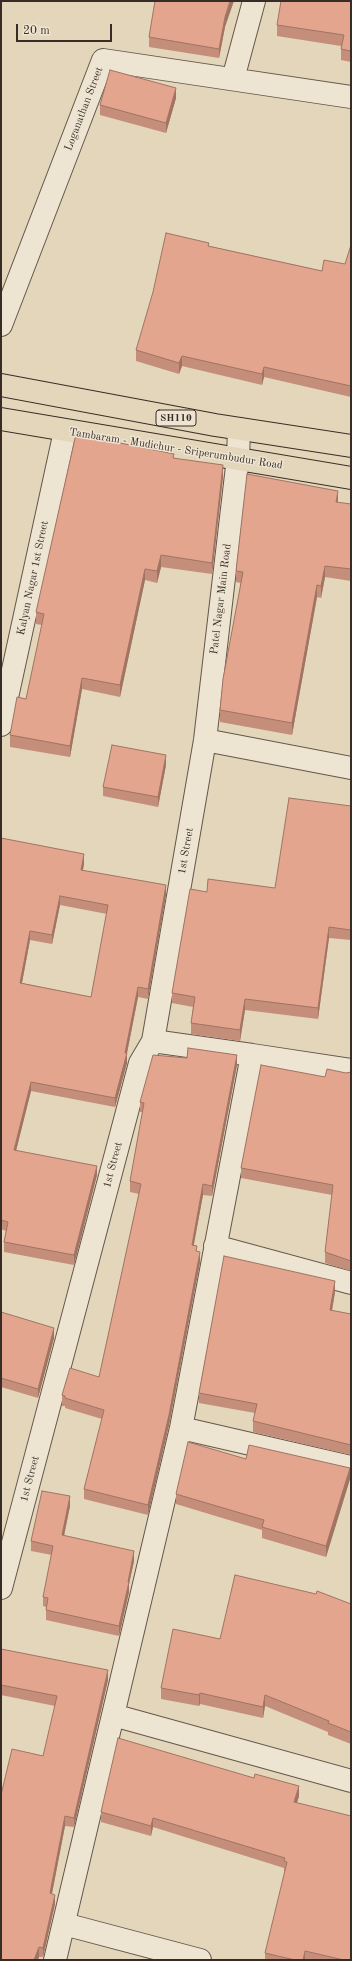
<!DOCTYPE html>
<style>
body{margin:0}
#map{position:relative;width:352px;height:1961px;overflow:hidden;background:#e3d6ba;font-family:"Old Standard TT",serif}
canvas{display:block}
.frame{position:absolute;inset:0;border:2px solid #382d26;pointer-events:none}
.scale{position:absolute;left:16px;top:24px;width:96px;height:18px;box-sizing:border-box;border:2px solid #382d26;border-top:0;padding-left:5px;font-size:12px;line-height:14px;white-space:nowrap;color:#382d26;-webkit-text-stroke:3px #ede4d2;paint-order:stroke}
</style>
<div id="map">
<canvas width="352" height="1961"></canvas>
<div class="frame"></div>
<div class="scale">20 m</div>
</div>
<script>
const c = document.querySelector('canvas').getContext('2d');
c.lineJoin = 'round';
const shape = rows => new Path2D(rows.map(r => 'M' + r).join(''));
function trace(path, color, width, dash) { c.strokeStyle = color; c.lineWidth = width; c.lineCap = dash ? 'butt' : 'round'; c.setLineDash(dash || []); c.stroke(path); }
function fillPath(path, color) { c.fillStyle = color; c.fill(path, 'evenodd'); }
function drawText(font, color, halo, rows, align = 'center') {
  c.font = font + ' "Old Standard TT",serif'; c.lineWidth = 3; c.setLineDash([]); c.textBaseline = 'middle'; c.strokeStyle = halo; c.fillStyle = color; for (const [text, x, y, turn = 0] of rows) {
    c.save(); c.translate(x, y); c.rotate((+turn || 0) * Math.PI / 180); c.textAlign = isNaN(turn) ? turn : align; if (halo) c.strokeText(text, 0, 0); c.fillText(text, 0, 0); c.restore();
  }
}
const minor = shape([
 [233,79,254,1],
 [1,325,103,60,351,97],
 [1,725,65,431],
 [205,740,351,768],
 [252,1055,351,1070],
 [215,1246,351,1283],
 [181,1428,351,1467],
 [1,1588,140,1063,153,1041,205,740,238,458,239,429],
 [113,1715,351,1781],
 [64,1924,200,1960],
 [55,1960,181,1428,252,1055,153,1041]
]);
const major = shape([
 [1,385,215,425,351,446],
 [1,419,351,478]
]);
trace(minor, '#63574b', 24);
trace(major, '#382d26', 24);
trace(minor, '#ede4d2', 22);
trace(major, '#e3d6ba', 22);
fillPath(shape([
 [351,1,351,62,341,60,341,46,277,36,277,25],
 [225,27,219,58,149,47,149,37],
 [176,98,166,133,100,115,100,105],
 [351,245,351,397,264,377,262,385,182,366,179,374,136,361,136,350,209,246,322,271,345,264],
 [174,458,223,477,212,574,161,567,157,583,145,580,120,697,82,689,70,757,10,747,10,735,26,699,42,625,36,624,36,612],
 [338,503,351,504,351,581,325,577,321,598,317,597,292,735,220,722,220,710,241,583,236,582,236,571],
 [166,765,158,807,103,796,103,787],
 [351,806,351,940,329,938,318,1019,245,1010,240,1041,191,1034,191,1023,193,1007,172,1003,172,993,207,892,275,888],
 [1,838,84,864,83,870,166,895,148,999,138,997,127,1053,127,1063,115,1107,31,1091,16,1150,97,1175,74,1265,4,1252,4,1242,6,1231,1,1229],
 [60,905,107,914,91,997,22,983,30,940,52,944],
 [351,1040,351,1058,350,1057,350,1047],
 [237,1065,212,1196,203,1195,193,1246,197,1251,200,1262,169,1425,148,1515,84,1499,84,1489,102,1419,65,1408,65,1406,62,1406,62,1395,99,1377,139,1194,130,1192,130,1181,143,1112,140,1112,140,1102],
 [351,1072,351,1271,325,1263,325,1252,332,1195,241,1178,241,1168,325,1077],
 [335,1292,332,1311,351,1314,351,1455,253,1432,253,1421,255,1413,199,1403,199,1393],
 [1,1312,54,1338,38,1398,1,1387],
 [246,1459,350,1479,326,1557,262,1538,262,1530,176,1504,176,1494],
 [70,1506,64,1536,134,1561,129,1584,129,1592,119,1636,46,1620,46,1607,43,1606,43,1597,52,1555,31,1551,31,1541],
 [351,1604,351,1744,328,1735,328,1732,265,1706,263,1718,200,1704,199,1706,161,1699,161,1688,220,1639],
 [1,1649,108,1680,74,1827,65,1826,52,1894,55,1904,43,1957,39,1957,38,1960,1,1960,43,1756,55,1706,1,1695],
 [299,1796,297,1803,351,1960,265,1960,265,1953,285,1871,284,1871,284,1868,153,1827,151,1836,101,1822,101,1812]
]), '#c48e7a');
fillPath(shape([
 [230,1,234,1,225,27,219,58,219,49,225,17],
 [176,88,176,98,166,133,166,123],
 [182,356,182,366,179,374,179,363],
 [264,367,264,377,262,385,262,374],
 [223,465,223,477,212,574,212,563],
 [338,491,338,502,336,502],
 [161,555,161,567,157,583,157,571],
 [325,566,325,577,321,598,321,586],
 [145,569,145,580,120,697,120,685],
 [317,585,317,597,292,735,292,723],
 [82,678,82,689,70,757,70,746],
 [166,755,166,765,158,807,158,797],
 [84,854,84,864,81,879,81,870],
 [166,885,166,895,148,999,148,989],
 [60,896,60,905,52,944,52,935],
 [329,927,329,938,318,1019,318,1008],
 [30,931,30,940,20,993,20,983],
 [138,987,138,997,126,1058,127,1053,127,1063,115,1107,115,1098],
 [245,999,245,1010,240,1041,240,1030],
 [237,1055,237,1065,212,1196,212,1186],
 [31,1082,31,1091,14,1159,14,1150],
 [97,1166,97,1175,74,1265,74,1255],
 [203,1184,203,1195,192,1255,192,1245],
 [200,1252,200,1262,169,1425,148,1515,148,1505],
 [335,1281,335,1292,330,1321,330,1310],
 [54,1328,54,1338,38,1398,38,1389],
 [350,1468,350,1479,326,1557,326,1546],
 [70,1496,70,1506,62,1545,62,1535],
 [134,1551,134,1561,129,1584,129,1592,119,1636,119,1626],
 [108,1670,108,1680,74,1827,74,1818],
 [200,1693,200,1704,199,1706,199,1695],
 [265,1695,265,1706,263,1718,263,1707],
 [299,1786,299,1796,294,1812,294,1802],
 [65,1816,65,1826,50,1903,50,1893],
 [153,1818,153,1827,151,1836,151,1826],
 [55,1895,55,1904,43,1957,43,1948],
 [39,1947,39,1957,38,1960,34,1960],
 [305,1951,305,1960,303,1960]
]), '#a07463');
const building = shape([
 [155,1,230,1,225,17,219,49,149,37,155,1],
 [281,1,351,1,351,51,341,49,344,35,277,25,281,1],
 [110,70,176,88,166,123,100,105,110,70],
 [166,233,209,243,208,246,322,271,324,260,345,264,351,245,351,386,264,367,262,374,182,356,179,363,136,350,153,292,166,233],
 [76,434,174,454,173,458,223,465,212,563,161,555,157,571,145,569,120,685,82,678,70,746,10,735,17,697,26,699,44,614,36,612,76,434],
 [247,474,338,491,336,502,351,504,351,569,325,566,321,586,317,585,292,723,220,710,223,679,243,572,236,571,247,474],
 [112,745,166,755,158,797,103,787,112,745],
 [289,798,351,806,351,930,329,927,318,1008,245,999,240,1030,191,1023,195,997,172,993,190,889,207,892,208,879,275,888,289,798],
 [1,838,84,854,81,870,166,885,148,989,138,987,125,1053,127,1053,115,1098,31,1082,14,1150,97,1166,74,1255,4,1242,8,1222,1,1220,1,838],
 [60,896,108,905,91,997,20,983,30,931,52,935,60,896],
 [188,1048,237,1055,212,1186,203,1184,192,1245,197,1246,196,1251,200,1252,169,1415,148,1505,84,1489,104,1410,65,1398,65,1396,62,1395,70,1368,99,1377,141,1184,130,1181,144,1103,140,1102,153,1055,187,1058,188,1048],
 [261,1065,325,1077,327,1069,346,1073,351,1072,351,1261,325,1252,333,1185,241,1168,261,1065],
 [224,1256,335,1281,330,1310,351,1314,351,1445,253,1421,257,1404,199,1393,224,1256],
 [1,1312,54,1328,38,1389,1,1378,1,1312],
 [188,1442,246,1459,249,1445,350,1468,326,1546,262,1527,264,1520,176,1494,188,1442],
 [42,1491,70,1496,62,1535,134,1551,128,1582,129,1582,119,1626,46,1610,48,1598,43,1597,53,1546,31,1541,42,1491],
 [235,1575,316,1594,317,1591,351,1604,351,1732,328,1723,329,1721,265,1695,263,1707,200,1693,199,1695,161,1688,173,1629,220,1639,235,1575],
 [1,1649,108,1670,74,1818,65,1816,50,1893,55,1895,43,1948,39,1947,34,1960,1,1960,1,1795,12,1749,43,1756,57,1696,1,1685,1,1649],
 [118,1738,254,1778,255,1774,299,1786,294,1802,351,1816,351,1960,344,1960,305,1951,303,1960,295,1960,265,1953,287,1862,284,1861,285,1858,153,1818,151,1826,101,1812,118,1738]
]);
fillPath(building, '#e4a58e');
trace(building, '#a07463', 1);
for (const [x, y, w] of [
 [176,418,40]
]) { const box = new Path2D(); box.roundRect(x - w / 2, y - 8, w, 16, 3); c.fillStyle = '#ede4d2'; c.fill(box); trace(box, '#382d26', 1); }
drawText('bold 10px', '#382d26', null, [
 ["SH110",176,418]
]);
drawText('11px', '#382d26', '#ede4d2', [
 ["Loganathan Street",84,109,-69],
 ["Tambaram - Mudichur - Sriperumbudur Road",176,449,9],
 ["Kalyan Nagar 1st Street",33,578,-78],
 ["Patel Nagar Main Road",221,599,-83],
 ["1st Street",186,851,-80],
 ["1st Street",113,1165,-75],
 ["1st Street",30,1479,-75]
]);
</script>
